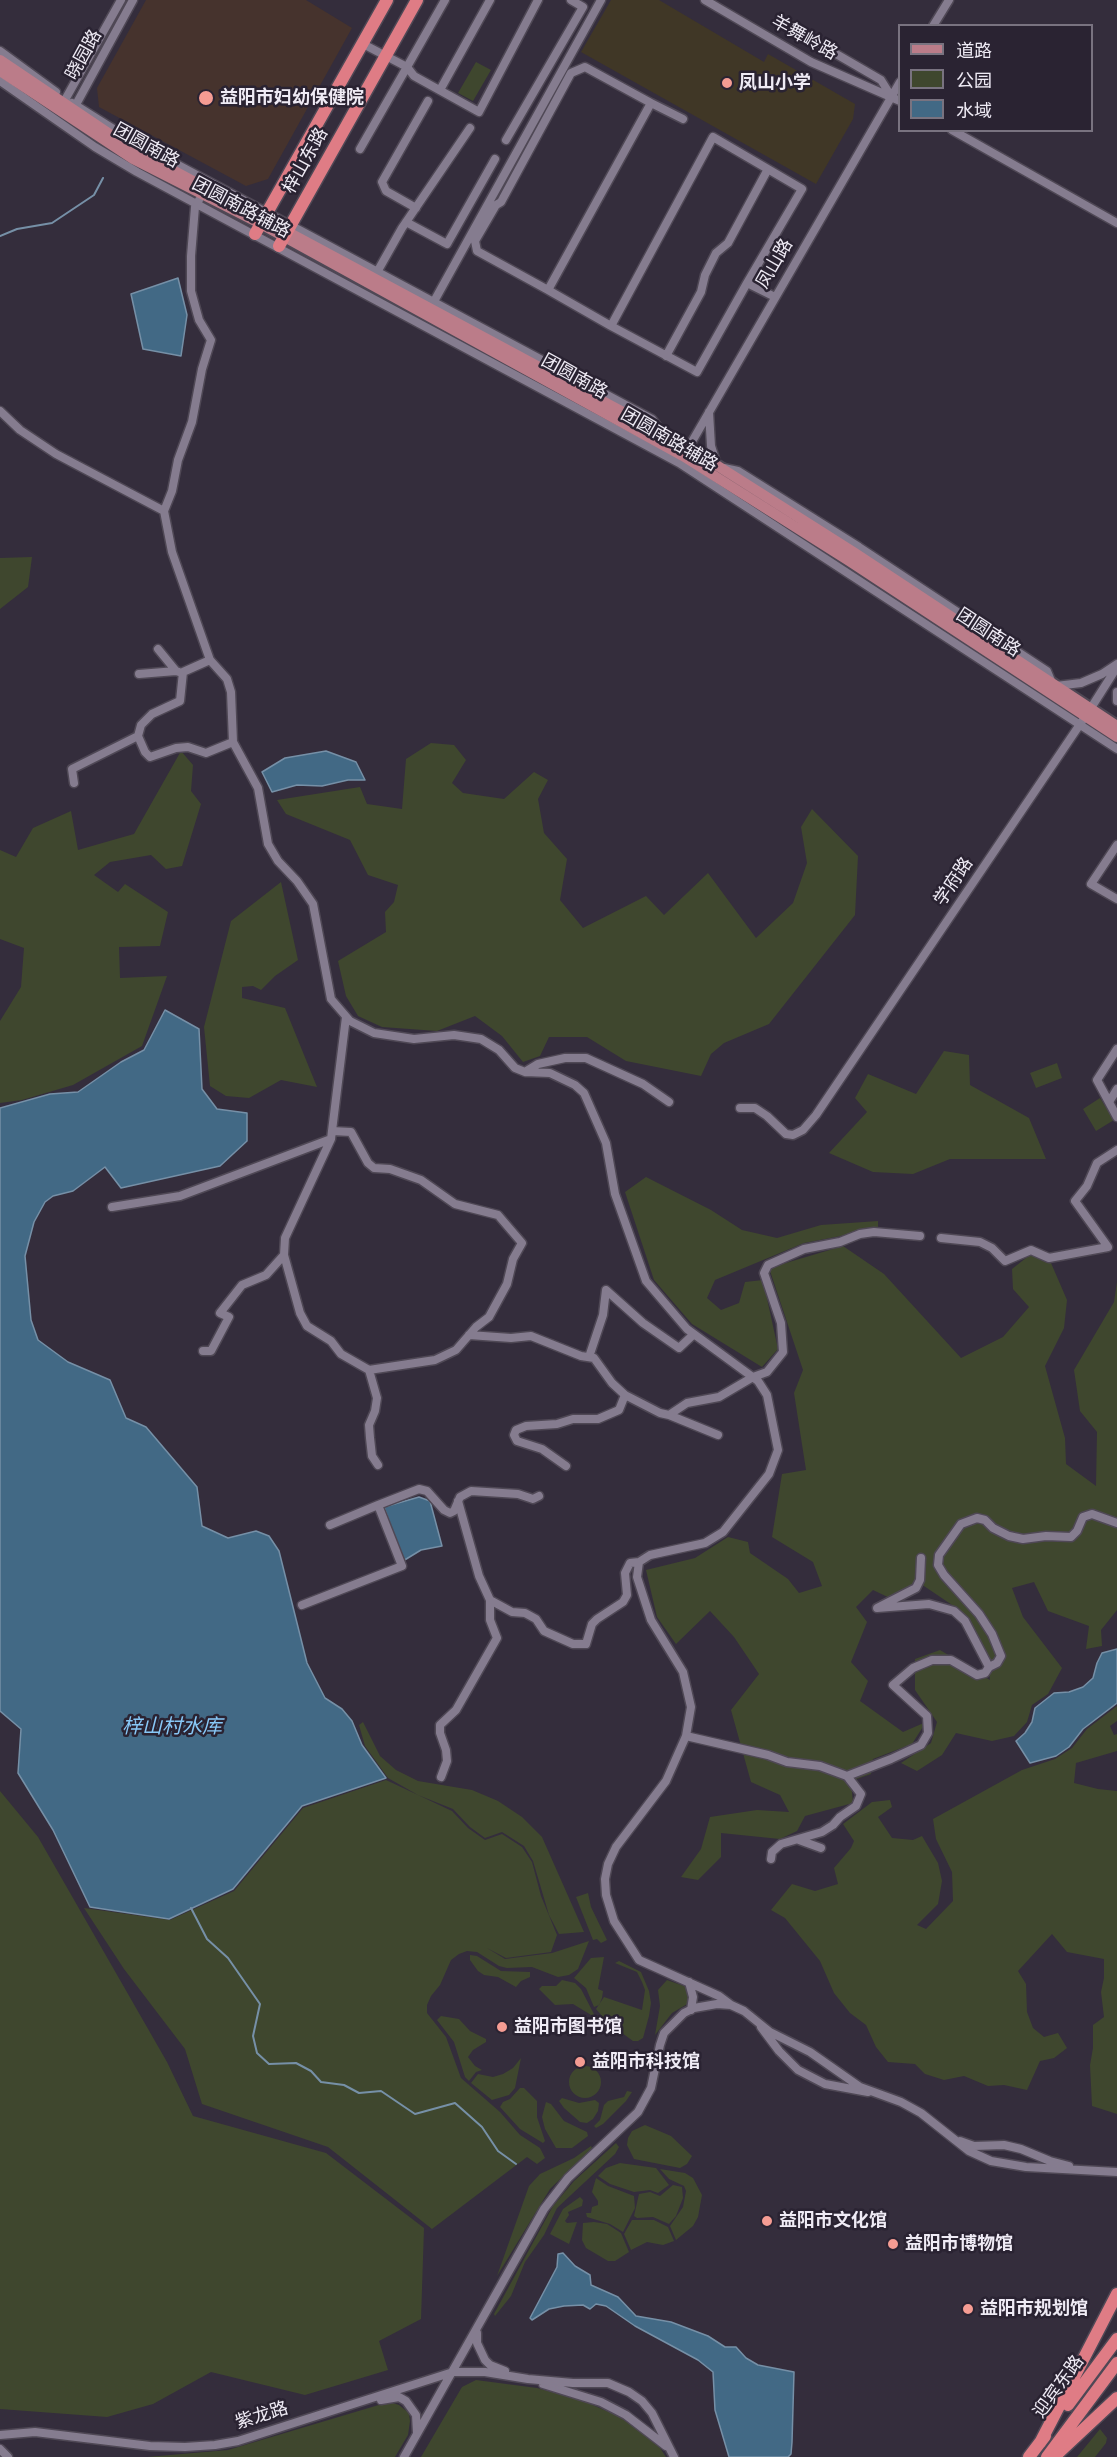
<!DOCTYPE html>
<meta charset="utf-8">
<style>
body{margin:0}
#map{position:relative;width:1117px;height:2457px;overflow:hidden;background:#342d3c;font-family:"Space Grotesk","Noto Sans SC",sans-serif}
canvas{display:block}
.legend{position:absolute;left:898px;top:24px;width:195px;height:108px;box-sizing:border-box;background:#2a2332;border:2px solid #797380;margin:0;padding:8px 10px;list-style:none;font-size:18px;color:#efebf5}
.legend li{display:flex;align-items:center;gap:12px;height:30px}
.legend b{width:30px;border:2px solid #797380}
</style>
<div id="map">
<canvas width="1117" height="2457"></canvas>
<ul class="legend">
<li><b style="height:8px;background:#bb7c89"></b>道路</li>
<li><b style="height:16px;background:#3f472e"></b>公园</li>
<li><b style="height:16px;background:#426985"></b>水域</li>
</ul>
</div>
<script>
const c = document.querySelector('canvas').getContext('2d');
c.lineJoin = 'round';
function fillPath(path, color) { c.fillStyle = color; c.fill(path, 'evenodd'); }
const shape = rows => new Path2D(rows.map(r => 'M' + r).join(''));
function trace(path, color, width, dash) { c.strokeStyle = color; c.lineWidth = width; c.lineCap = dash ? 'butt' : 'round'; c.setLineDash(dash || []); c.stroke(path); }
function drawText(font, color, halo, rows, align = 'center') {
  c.font = font + ' "Space Grotesk","Noto Sans SC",sans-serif'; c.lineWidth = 5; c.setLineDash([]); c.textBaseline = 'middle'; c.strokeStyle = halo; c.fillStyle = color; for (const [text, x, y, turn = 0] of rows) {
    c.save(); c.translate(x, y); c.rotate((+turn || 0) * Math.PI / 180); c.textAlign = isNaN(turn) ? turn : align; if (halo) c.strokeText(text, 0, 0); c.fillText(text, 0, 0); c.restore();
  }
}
fillPath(shape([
 [611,0,659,0,764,62,768,54,855,104,853,119,816,184,581,52]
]), '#403726');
fillPath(shape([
 [146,0,306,0,352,28,268,179,246,186,99,107,97,88]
]), '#46332d');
fillPath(shape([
 [476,62,491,70,473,101,458,93],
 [32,557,28,587,0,609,0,558],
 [431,743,454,745,466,760,452,783,463,793,504,799,534,772,548,780,538,799,544,833,567,859,560,900,583,928,646,896,664,915,708,873,756,938,793,903,807,863,801,827,812,809,858,856,855,915,769,1024,724,1043,711,1054,701,1076,626,1061,587,1037,549,1037,540,1056,523,1062,502,1036,475,1016,437,1031,382,1027,358,1016,346,996,338,961,386,932,385,912,394,902,398,885,368,875,350,840,286,814,277,800,360,787,367,804,402,809,406,759],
 [181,751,193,765,191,791,201,804,182,866,166,869,151,855,110,862,94,875,118,892,125,884,168,912,160,946,119,947,120,978,167,976,142,1046,73,1085,22,1100,0,1103,0,1021,21,987,24,948,0,939,0,850,16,857,33,828,71,811,78,850,134,834],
 [281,882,298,960,275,976,261,990,253,986,242,987,242,998,285,1008,317,1087,281,1080,249,1098,226,1096,210,1086,204,1027,231,921],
 [944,1051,969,1055,970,1085,1029,1118,1046,1159,950,1159,913,1174,873,1172,829,1153,867,1112,855,1098,868,1074,916,1094],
 [1057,1063,1062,1078,1036,1088,1030,1073],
 [1100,1098,1114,1120,1096,1131,1083,1109],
 [646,1177,711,1210,742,1230,777,1238,821,1225,878,1221,878,1229,804,1243,715,1280,707,1298,721,1310,739,1303,745,1282,763,1280,778,1349,762,1367,692,1324,654,1280,625,1192],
 [843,1246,884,1274,961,1358,1003,1337,1029,1307,1013,1289,1012,1269,1031,1254,1051,1263,1067,1300,1064,1328,1045,1366,1065,1438,1066,1464,1096,1486,1097,1432,1080,1411,1074,1370,1114,1302,1117,1282,1117,1610,1101,1630,1102,1646,1086,1649,1089,1626,1048,1611,1034,1582,1012,1588,1023,1617,1062,1668,1048,1694,1032,1705,1027,1722,1014,1736,992,1741,956,1733,942,1755,917,1771,901,1763,931,1743,937,1722,915,1690,915,1659,940,1650,990,1680,987,1656,961,1611,918,1582,894,1600,873,1590,856,1607,867,1622,851,1662,868,1681,860,1701,903,1732,926,1722,912,1744,873,1759,871,1774,851,1781,853,1803,805,1816,797,1831,780,1839,721,1833,721,1857,698,1880,681,1877,701,1849,710,1817,757,1810,789,1812,780,1795,751,1782,731,1710,759,1674,734,1637,710,1611,676,1644,657,1617,646,1570,695,1558,728,1537,748,1542,750,1553,788,1579,799,1593,822,1586,813,1562,772,1537,782,1474,806,1470,794,1393,803,1370,769,1268],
 [1117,1706,1117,1721,1110,1726,1114,1735,1117,1734,1117,1751,1076,1763,1074,1783,1098,1789,1117,1791,1117,2114,1092,2106,1090,2065,1093,2048,1093,2025,1104,2017,1101,1992,1104,1978,1104,1959,1067,1952,1052,1934,1018,1971,1026,1984,1027,2012,1033,2028,1044,2037,1058,2033,1067,2048,1054,2058,1040,2061,1027,2090,1004,2085,988,2086,964,2076,944,2080,925,2074,915,2064,888,2062,876,2047,866,2025,850,2013,834,1993,820,1961,785,1918,771,1910,792,1884,815,1891,838,1884,834,1868,851,1848,854,1841,843,1824,872,1802,890,1800,892,1807,878,1817,892,1838,913,1840,922,1836,938,1863,942,1881,938,1904,917,1925,926,1929,953,1901,952,1872,936,1839,933,1819,1022,1770,1055,1759,1072,1748,1087,1729],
 [363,1722,380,1756,396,1770,418,1781,472,1790,498,1801,522,1817,542,1837,584,1932,559,1934,549,1915,533,1861,524,1846,502,1832,485,1838,470,1827,453,1809,418,1795,388,1778,365,1746,359,1725],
 [386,1780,452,1811,468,1828,485,1840,502,1834,522,1847,532,1862,541,1896,557,1935,551,1952,506,1958,487,1948,505,1959,552,1953,589,1941,578,1969,569,1975,558,1977,532,1967,507,1968,499,1966,477,1952,467,1951,459,1954,451,1960,440,1985,431,1996,427,2005,427,2013,446,2037,461,2078,500,2112,520,2135,540,2148,545,2158,537,2164,527,2157,432,2229,328,2147,202,2104,185,2049,124,1969,84,1908,170,1920,234,1891,303,1808],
 [0,1791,38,1837,167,2062,193,2116,326,2153,424,2228,421,2319,379,2341,388,2370,305,2395,211,2372,153,2404,107,2417,0,2409],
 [588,1893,591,1907,607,1940,601,1943,597,1939,593,1940,576,1897],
 [470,1955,477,1956,501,1971,530,1972,530,1977,521,1981,516,1987,498,1977,484,1975,478,1971,470,1960],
 [604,1957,598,1989,603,1991,602,1998,599,2005,594,2007,586,1988,574,1978,591,1958],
 [619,1961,641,1972,649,1991,651,2003,649,2016,643,2038,638,2041,633,2041,607,2022,596,2009,604,1997,642,2010,645,1990,642,1982,637,1972,615,1963],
 [562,1980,575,1983,581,1989,596,2018,573,2004,555,2005,539,1989,542,1986,556,1986],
 [667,1980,684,1986,689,1991,689,2003,672,2013,655,2035,660,2006,658,1990],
 [441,2016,459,2019,470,2031,486,2039,486,2042,473,2050,468,2057,475,2066,482,2070,476,2072,469,2081,465,2077,454,2042,437,2020],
 [521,2058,515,2088,509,2095,492,2100,471,2083,478,2074,493,2077,503,2074,513,2068],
 '569 2082a16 16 0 1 1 32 0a16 16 0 1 1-32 0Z',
 [520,2088,524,2088,537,2101,537,2117,545,2141,543,2143,520,2129,500,2107,503,2102,510,2099],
 [627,2091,632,2092,626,2101,603,2124,596,2128,594,2126,600,2120,604,2105,608,2101,624,2097],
 [562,2098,579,2103,595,2100,599,2103,598,2111,593,2119,587,2123,580,2122,564,2108,559,2101],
 [546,2102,551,2104,564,2121,587,2132,588,2136,572,2148,556,2148,545,2129,542,2117],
 [645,2125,671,2136,692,2156,687,2164,680,2168,634,2159,627,2145,628,2138,632,2131],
 [616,2143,619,2147,615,2154,557,2208,544,2235,525,2262,511,2296,495,2316,494,2314,553,2206,574,2181],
 [591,2146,592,2148,550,2189,497,2276,529,2186,540,2174,574,2158],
 [620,2163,656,2168,669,2185,658,2193,650,2190,634,2192,610,2184,598,2176,606,2168],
 [660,2169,685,2173,693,2178,702,2195,698,2217,693,2226,676,2240,670,2226,683,2207,686,2191,684,2186,669,2179],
 [596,2178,608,2186,634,2196,635,2208,623,2232,610,2224,587,2217,586,2213,591,2213,592,2207,598,2205,598,2201,592,2192],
 [673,2185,682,2187,683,2198,676,2216,669,2224,653,2217,637,2218,634,2216,639,2194,650,2192,660,2196],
 [580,2197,583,2200,582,2206,568,2212,569,2215,565,2221,567,2223,577,2222,569,2244,550,2234,563,2209],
 [632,2220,654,2220,668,2227,674,2241,663,2245,647,2242,631,2250,624,2234],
 [594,2222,607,2224,621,2233,629,2252,615,2261,608,2261,586,2248,582,2240,583,2223],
 [476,2380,537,2388,581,2400,616,2415,640,2430,660,2448,666,2457,421,2457,462,2387],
 [393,2403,399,2405,409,2413,410,2421,408,2435,395,2457,147,2457,228,2450,382,2404],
 [1100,2429,1107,2438,1106,2443,1095,2457,1077,2457]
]), '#3f472e');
const water = shape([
 [178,278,187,315,181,356,143,349,131,294,178,278],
 [326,751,356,762,365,780,348,780,322,786,297,785,272,792,262,772,285,758,326,751],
 [165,1010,199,1029,202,1089,217,1109,247,1113,247,1141,220,1166,121,1188,105,1167,73,1191,53,1196,45,1202,34,1222,25,1256,31,1320,38,1340,68,1362,110,1380,126,1418,146,1427,197,1487,202,1526,228,1538,256,1531,269,1536,279,1551,307,1663,325,1698,342,1709,352,1721,362,1745,386,1778,302,1806,233,1889,169,1919,90,1907,53,1830,18,1773,21,1729,0,1711,0,1108,50,1094,78,1092,121,1062,144,1050,165,1010],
 [419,1497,430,1501,442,1546,421,1550,403,1561,384,1507,419,1497],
 [1117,1649,1117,1703,1083,1729,1069,1747,1056,1756,1030,1763,1016,1741,1025,1733,1032,1722,1035,1708,1054,1693,1069,1692,1083,1687,1093,1678,1097,1663,1102,1653,1117,1649],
 [563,2253,575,2266,590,2275,591,2285,618,2297,636,2316,671,2322,708,2336,725,2347,736,2347,746,2358,758,2365,794,2372,792,2442,791,2454,788,2457,729,2457,715,2410,713,2372,698,2360,635,2326,606,2306,596,2304,590,2309,583,2305,564,2306,549,2309,532,2320,530,2318,557,2267,558,2254,563,2253]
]);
fillPath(water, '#426985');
trace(water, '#7690a7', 1.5);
trace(shape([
 [0,236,17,229,52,223,94,195,103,178],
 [191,1908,207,1939,228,1958,260,2004,253,2036,257,2053,269,2064,296,2063,311,2071,321,2082,344,2085,359,2093,381,2091,415,2114,455,2103,482,2127,498,2151,516,2164]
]), '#7690a7', 2);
const minor = shape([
 [445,0,407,67,414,76,479,112,538,0],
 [705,0,811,62,900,101],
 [933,26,949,0],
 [800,33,881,80,891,96],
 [0,51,56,92],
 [0,81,95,147,137,172,679,463,1117,749],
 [440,90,490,0],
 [72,103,126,137,652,419,662,432],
 [61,107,121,0],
 [73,110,133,0],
 [952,130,1117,223],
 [506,140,583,7,571,0],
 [360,149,407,67,363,44],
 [416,208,386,191,382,182,428,101],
 [406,222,447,244,495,159],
 [376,274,402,228,470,128],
 [747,283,802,189,713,137,611,326,697,372,747,283,775,297],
 [548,290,477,251,475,241,496,205,501,202,571,73,585,67,651,103],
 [432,305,601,0],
 [611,326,548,290,651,103,683,119],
 [666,356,701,292,705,275,716,253,728,243,768,169],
 [0,411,20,430,56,454,164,511,172,552,210,660,227,679,231,692,233,742,258,788,268,844,278,861,297,881,313,904,331,999,350,1021,374,1033,414,1039,454,1035,481,1039,499,1050,515,1068,525,1072,550,1073,575,1085,584,1093,606,1143,615,1194,646,1281,687,1329,758,1381,767,1395,778,1450,769,1474,723,1532,705,1543,650,1555,639,1562,637,1577,651,1620,683,1672,691,1707,686,1736,666,1781,616,1847,608,1864,605,1879,606,1895,614,1921,639,1960,719,1996,731,2005],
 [709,412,711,446,717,465],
 [686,452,900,82],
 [724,468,738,471,859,547,1047,671,1052,683],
 [164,511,172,491,178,460,192,422,202,369,211,340,199,320,191,291,191,256,195,207,199,200],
 [158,649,176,671,179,672],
 [139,674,176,671],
 [1056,686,1081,683,1102,674,1117,664],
 [1117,692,1117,701],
 [138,736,141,725,152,714,180,701,183,672,210,660],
 [74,783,72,769,138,736,145,752,150,757,176,748,188,747,206,753,233,742],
 [1117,845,1091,884,1117,899],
 [1117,1049,1097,1080,1117,1117],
 [525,1072,538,1064,565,1058,586,1058,643,1084,669,1102],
 [1109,1102,1117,1089],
 [740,1108,755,1108,767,1116,786,1134,793,1135,803,1130,816,1115,1091,708,1117,667],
 [112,1207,180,1196,331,1139,346,1017],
 [941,1238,980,1242,992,1248,1005,1261,1031,1250,1049,1258,1108,1247,1075,1201,1087,1186,1097,1163,1117,1150],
 [284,1255,300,1313,307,1326,331,1341,341,1354,369,1370,435,1360,456,1350,476,1327,489,1317,507,1284,513,1259,522,1243,498,1215,455,1204,421,1180,390,1169,374,1168,368,1163,351,1132,332,1131],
 [469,1335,511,1338,531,1336,581,1356,594,1358,612,1383,625,1395,660,1413,669,1415,687,1403,719,1397,753,1377,767,1372,783,1352,781,1323,764,1273,768,1265,804,1249,840,1242,860,1234,874,1232,920,1236],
 [203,1351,211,1351,229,1317,220,1313,242,1285,266,1275,284,1255,285,1238,331,1139],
 [589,1357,603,1315,606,1290,643,1323,679,1348,694,1334],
 [369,1370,377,1398,375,1411,369,1425,370,1438,372,1456,378,1465],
 [669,1415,718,1435],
 [566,1466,542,1449,517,1441,514,1435,516,1430,526,1426,557,1424,573,1419,598,1419,619,1410,625,1395],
 [378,1505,419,1489,427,1491,444,1510,450,1513,454,1511,460,1497,471,1491,518,1494,533,1499,539,1496],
 [490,1600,512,1612,525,1613,536,1619,544,1631,573,1644,586,1644,592,1624,597,1619,623,1602,627,1595,625,1573,630,1563,639,1562],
 [302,1605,402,1566,378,1505,330,1525],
 [989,1667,997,1663,1001,1656,992,1634,979,1614,944,1575,938,1565,939,1555,961,1524,977,1518,985,1520,993,1528,1009,1536,1023,1539,1046,1536,1071,1537,1077,1531,1083,1517,1092,1514,1117,1523],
 [686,1736,768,1755,787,1762,820,1766,847,1776,861,1794,856,1806,840,1817,833,1825,822,1832,781,1844,772,1852,771,1859],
 [847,1776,891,1759,921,1745,928,1733,927,1716,893,1685,913,1668,932,1660,951,1660,977,1675,985,1673,989,1667,965,1621,954,1611,929,1604,877,1608,916,1588,920,1580,921,1558],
 [441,1777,447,1761,446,1750,440,1733,440,1725,456,1710,497,1638,490,1620,490,1600,479,1576,458,1501],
 [799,1840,821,1848],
 [689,1982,693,1997,691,2010],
 [761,2027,779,2051,798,2070,825,2084,868,2092],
 [960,2141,974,2146,1004,2145,1021,2149,1050,2161,1069,2166],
 [477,2333,477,2343,485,2360,490,2365,505,2371],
 [543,2384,601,2402,626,2415,666,2446],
 [381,2400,399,2397,406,2401,416,2415,417,2433],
 [0,2435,35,2432,150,2446,185,2447,215,2445,238,2441,453,2372,485,2372,528,2379,573,2383,608,2383,629,2392,642,2401,652,2413,674,2457],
 [0,2449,8,2457],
 [404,2457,544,2209,568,2178,638,2112,651,2088,660,2045,664,2033,684,2013,694,2008,717,2004,731,2005,744,2011,770,2032,810,2052,860,2087,901,2102,921,2113,969,2151,991,2161,1026,2167,1117,2172]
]);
const major = shape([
 [0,60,126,145,688,447,855,553,1117,726],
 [0,71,133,159,261,224,683,456,849,561,1117,737]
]);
const highway = shape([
 [255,234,387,0],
 [279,246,417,0],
 [1068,2405,1117,2339],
 [1040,2443,1117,2294],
 [1055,2456,1117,2398],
 [1029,2457,1045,2436],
 [1047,2457,1117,2363]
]);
trace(minor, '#4f4855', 11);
trace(major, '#4f4855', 14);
trace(highway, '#4f4855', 15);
trace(minor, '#857c8f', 8);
trace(major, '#bb7c89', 10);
trace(highway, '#df7c85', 12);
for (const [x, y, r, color] of [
 [727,83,6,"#f59c93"],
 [206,98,8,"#f59c93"],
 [502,2027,6,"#f59c93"],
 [580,2062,6,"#f59c93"],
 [767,2221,6,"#f59c93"],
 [893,2244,6,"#f59c93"],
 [968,2309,6,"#f59c93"]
]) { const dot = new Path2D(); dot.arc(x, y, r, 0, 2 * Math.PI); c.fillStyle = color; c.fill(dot); trace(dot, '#2a2332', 2); }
drawText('18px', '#efebf5', '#2a2332', [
 ["羊舞岭路",804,38,29],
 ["晓园路",84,55,-61],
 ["团圆南路",146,146,29],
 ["梓山东路",306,161,-61],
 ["团圆南路辅路",241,208,28],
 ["凤山路",775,264,-60],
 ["团圆南路",574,377,29],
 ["团圆南路辅路",669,440,30],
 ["团圆南路",988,633,33],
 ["学府路",954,882,-56],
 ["迎宾东路",1059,2387,-54],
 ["紫龙路",262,2416,-17]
]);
drawText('bold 18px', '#efebf5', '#2a2332', [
 ["凤山小学",739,83],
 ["益阳市妇幼保健院",220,98],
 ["益阳市图书馆",514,2027],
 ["益阳市科技馆",592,2062],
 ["益阳市文化馆",779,2221],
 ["益阳市博物馆",905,2244],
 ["益阳市规划馆",980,2309]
], 'left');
drawText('italic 20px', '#88c8f7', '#2a2332', [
 ["梓山村水库",172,1728]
]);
</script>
